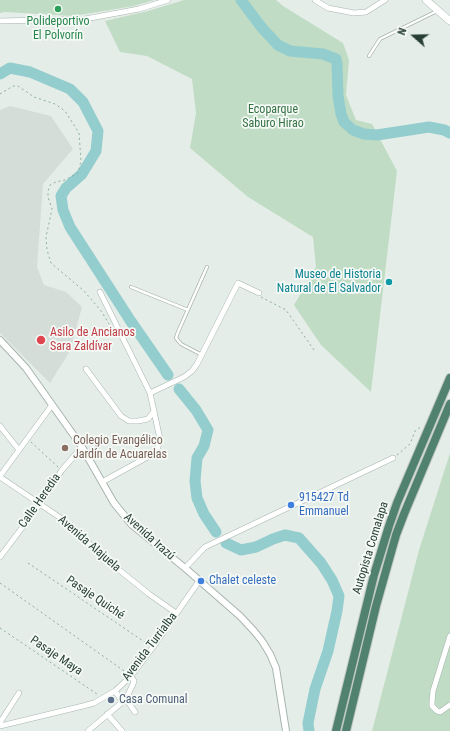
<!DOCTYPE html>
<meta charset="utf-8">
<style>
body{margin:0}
#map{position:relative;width:450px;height:731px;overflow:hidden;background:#e5ede8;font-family:"Roboto Condensed",sans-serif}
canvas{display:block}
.north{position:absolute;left:394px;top:16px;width:40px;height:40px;-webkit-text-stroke:3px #f6faf7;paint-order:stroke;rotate:290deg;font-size:11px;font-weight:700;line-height:16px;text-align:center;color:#263e34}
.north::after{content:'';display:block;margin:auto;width:14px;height:18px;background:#263e34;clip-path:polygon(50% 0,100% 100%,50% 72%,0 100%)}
</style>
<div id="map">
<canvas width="450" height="731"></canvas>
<div class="north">N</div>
</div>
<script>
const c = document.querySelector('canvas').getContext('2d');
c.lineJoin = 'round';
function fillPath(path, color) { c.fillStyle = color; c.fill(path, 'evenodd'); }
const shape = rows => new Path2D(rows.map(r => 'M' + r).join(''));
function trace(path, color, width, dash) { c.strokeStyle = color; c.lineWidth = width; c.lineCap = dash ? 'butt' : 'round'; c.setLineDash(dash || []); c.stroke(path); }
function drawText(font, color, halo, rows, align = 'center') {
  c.font = font + ' "Roboto Condensed",sans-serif'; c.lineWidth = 3.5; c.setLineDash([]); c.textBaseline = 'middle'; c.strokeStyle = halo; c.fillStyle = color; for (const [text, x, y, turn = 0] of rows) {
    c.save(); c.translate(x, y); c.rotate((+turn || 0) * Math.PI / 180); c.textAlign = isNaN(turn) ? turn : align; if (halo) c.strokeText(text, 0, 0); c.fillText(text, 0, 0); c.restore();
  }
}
fillPath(shape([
 [10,106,51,116,73,149,43,184,37,267,44,285,66,292,82,307,70,351,50,383,0,333,0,110]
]), '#d4ddd7');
fillPath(shape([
 [0,0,154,0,134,6,73,16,5,12,0,13],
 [184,0,276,0,283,6,343,43,349,60,346,95,356,120,372,124,397,171,371,392,321,345,294,305,316,267,313,237,248,197,190,148,196,113,192,79,147,56,120,52,105,21,148,11],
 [450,453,450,731,372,731,419,550]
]), '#c0dcc4');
trace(shape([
 [241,0,262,28,278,45,290,51,323,54,336,59,337,63,338,96,341,114,344,122,353,130,364,134,377,135,429,127,444,130,450,133],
 [0,74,10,68,30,72,70,89,83,102,98,131,96,151,82,174,66,188,61,196,63,210,70,227,130,320,168,375],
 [179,389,196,410,208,430,204,446,197,458,195,481,197,498,204,514,216,532],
 [226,543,241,550,256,547,273,539,285,535,299,538,321,563,332,580,339,596,337,611,328,651,315,689,308,723,309,731]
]), '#93cdcd', 11);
const service = shape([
 [369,56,380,39,437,11],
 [131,287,188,310],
 [202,355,181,344,176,338,178,332,207,267]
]);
const minor = shape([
 [315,0,328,8,354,13,366,12,385,0],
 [0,21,85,19,139,9,168,0],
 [100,292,150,393,160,439,158,447,153,454,102,482],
 [86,369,121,416,129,421,138,421,148,419,154,411],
 [150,393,184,377,192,371,197,364,238,283,259,293],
 [0,426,19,450],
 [0,476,52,405],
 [0,477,65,521,108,561,149,594,176,613],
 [0,557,40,504,62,470,82,447],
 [185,568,205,547,393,458],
 [450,636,433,691,432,702,432,706,437,711,440,712,450,705],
 [115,691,122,701],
 [126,699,135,712],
 [107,714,122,731],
 [0,726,83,706,94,703,115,691,131,676,153,647,199,581],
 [0,726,1,721,19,693],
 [88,731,126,699,133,684,134,681,131,676]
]);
const tertiary = shape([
 [0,340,26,368,82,447,114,503,132,525,185,568,240,616,254,631,262,641,270,654,276,668,286,731]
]);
const secondary = shape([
 [426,0,450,21]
]);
const trunk = shape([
 [336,731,374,575,389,526,397,503,450,378],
 [346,731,376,606,396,535,404,514,450,404]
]);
trace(service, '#a8b5ae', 4);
trace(minor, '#a8b5ae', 6);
trace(tertiary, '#a8b5ae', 8);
trace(secondary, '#a5b8ae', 8);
trace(trunk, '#c2c9c6', 10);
trace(shape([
 [0,94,13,86,18,86,34,97,55,104,65,111,79,133,81,161,78,173,65,180,56,182,50,185,48,191,48,197,52,209,46,237,47,250,51,263,84,291,102,312,109,324],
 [261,297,286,310,314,350],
 [31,442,58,467],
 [397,455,410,444,415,431,422,426],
 [28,563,149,645],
 [0,583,127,673],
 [0,628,97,694]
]), '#89ae9c', 1, [2, 3]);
trace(service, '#fff', 2.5);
trace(minor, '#fff', 5);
trace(tertiary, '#fff', 6);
trace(secondary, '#fff', 7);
trace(trunk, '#518270', 8);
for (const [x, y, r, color] of [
 [58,9,4,"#2e9e5b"],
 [389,282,4,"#0f9aa8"],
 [41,340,5,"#e0444e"],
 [65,448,4,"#8d6e63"],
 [291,505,4,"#3f7fe0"],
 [201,581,4,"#3f7fe0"],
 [111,700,4,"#5c6f8a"]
]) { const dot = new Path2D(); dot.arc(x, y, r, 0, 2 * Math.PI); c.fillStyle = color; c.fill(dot); trace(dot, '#f6faf7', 1.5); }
drawText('12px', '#27864d', '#f6faf7', [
 ["Polideportivo",58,22],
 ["El Polvorín",58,36]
]);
drawText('12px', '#337142', '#f6faf7', [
 ["Ecoparque",273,110],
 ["Saburo Hirao",273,124]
]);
drawText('12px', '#0d838f', '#f6faf7', [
 ["Museo de Historia",381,275],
 ["Natural de El Salvador",381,289]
], 'right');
drawText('12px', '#be3a42', '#f6faf7', [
 ["Asilo de Ancianos",50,333],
 ["Sara Zaldívar",50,347]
], 'left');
drawText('12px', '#785e54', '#f6faf7', [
 ["Colegio Evangélico",73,441],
 ["Jardín de Acuarelas",73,455]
], 'left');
drawText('12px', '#366cbe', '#f6faf7', [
 ["915427 Td",299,498],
 ["Emmanuel",299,512],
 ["Chalet celeste",209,581]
], 'left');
drawText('12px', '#263e34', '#f6faf7', [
 ["Calle Heredia",40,501,-55],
 ["Avenida Irazú",149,537,42],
 ["Avenida Alajuela",89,544,41],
 ["Autopista Comalapa",371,548,-73],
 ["Pasaje Quiché",95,598,34],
 ["Avenida Turrialba",150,647,-53],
 ["Pasaje Maya",56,656,34]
]);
drawText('12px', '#4e5e75', '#f6faf7', [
 ["Casa Comunal",119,700]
], 'left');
</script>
